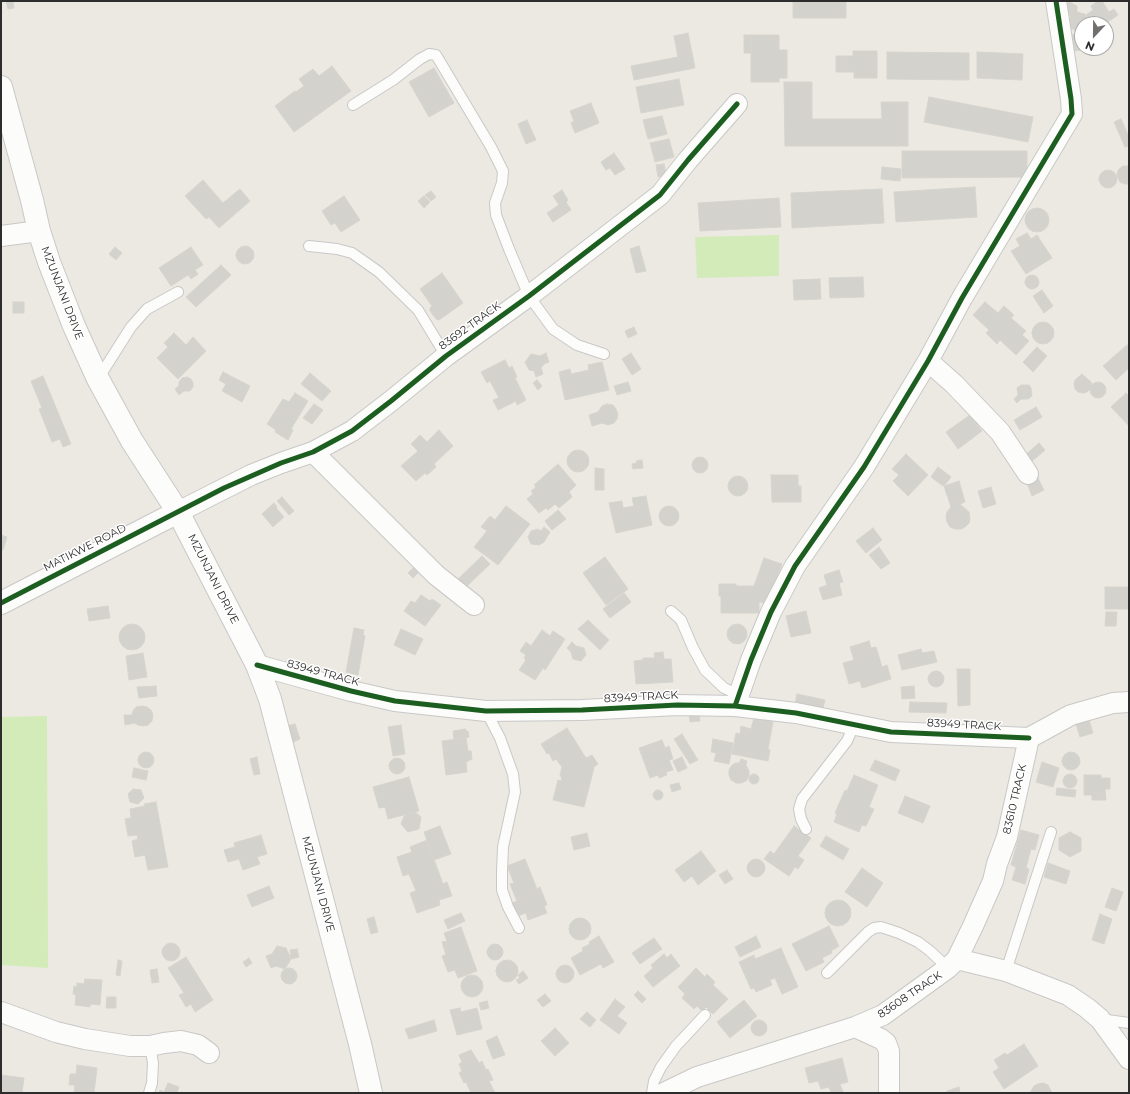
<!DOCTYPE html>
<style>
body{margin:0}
#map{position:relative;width:1130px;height:1094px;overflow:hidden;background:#ece9e2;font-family:Montserrat,sans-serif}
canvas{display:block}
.frame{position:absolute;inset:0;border:2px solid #2d2d2d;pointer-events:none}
.north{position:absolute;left:1074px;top:16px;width:40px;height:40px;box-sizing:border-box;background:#fff;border:1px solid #ababab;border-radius:50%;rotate:202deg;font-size:11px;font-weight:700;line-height:16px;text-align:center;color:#2d2d2d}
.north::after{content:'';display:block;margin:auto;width:14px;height:18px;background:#706f6c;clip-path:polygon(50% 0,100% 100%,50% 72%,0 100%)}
</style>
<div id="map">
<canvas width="1130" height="1094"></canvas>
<div class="frame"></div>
<div class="north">N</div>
</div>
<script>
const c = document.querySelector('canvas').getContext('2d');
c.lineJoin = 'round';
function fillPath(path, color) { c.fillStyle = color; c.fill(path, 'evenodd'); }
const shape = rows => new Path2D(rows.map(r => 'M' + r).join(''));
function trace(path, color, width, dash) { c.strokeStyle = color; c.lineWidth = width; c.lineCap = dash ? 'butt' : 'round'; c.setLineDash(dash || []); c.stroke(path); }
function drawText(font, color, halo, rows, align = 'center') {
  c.font = font + ' Montserrat,sans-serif'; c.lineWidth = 3; c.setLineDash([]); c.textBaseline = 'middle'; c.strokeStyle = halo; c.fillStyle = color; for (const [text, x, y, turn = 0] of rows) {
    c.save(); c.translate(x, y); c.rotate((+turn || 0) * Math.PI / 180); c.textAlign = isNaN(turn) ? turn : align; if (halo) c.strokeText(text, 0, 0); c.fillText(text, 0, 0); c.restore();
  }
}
fillPath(shape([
 [779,235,779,276,697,278,695,237],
 [47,716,48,968,1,965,1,717]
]), '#d3ebb8');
const building = shape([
 [6,1,13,1,14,8,8,9,6,1],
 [793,1,846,1,846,18,793,18,793,1],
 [1098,1,1102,1,1109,12,1114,9,1118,15,1105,24,1092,24,1086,15,1093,10,1091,6,1098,1],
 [1069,2,1077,6,1077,12,1085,14,1088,21,1088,24,1082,24,1082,30,1076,31,1071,28,1069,20,1071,16,1065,14,1064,7,1069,2],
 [688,33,695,68,634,80,631,66,678,57,674,36,688,33],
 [1082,33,1082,48,1085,49,1075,51,1072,35,1082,33],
 [744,35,751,35,751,53,744,53,744,35],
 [751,35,779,35,779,50,787,50,787,78,779,78,779,82,751,82,751,35],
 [853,51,877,51,877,78,854,78,854,72,836,72,836,56,853,56,853,51],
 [887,52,969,53,969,80,887,79,887,52],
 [977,52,1023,54,1022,80,977,78,977,52],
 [332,66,351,91,294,132,275,106,295,91,296,92,304,86,299,79,313,69,319,76,332,66],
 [434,68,454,103,429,117,409,82,434,68],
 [679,79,684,105,641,113,636,87,679,79],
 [784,82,812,82,812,119,882,119,881,102,908,102,908,146,785,146,784,82],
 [929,97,1033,117,1028,142,924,122,929,97],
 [591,103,599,123,575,133,571,123,574,121,570,111,591,103],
 [662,116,667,134,648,139,643,120,662,116],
 [1121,119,1129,137,1129,146,1125,147,1114,122,1121,119],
 [527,120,536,140,526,144,518,124,527,120],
 [669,139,674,157,655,162,650,143,669,139],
 [902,151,1027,151,1027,177,902,178,902,151],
 [614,153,625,169,615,175,610,168,606,170,601,162,614,153],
 [664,164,666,175,658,177,656,165,664,164],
 [1123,166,1129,166,1129,184,1125,184,1120,182,1118,178,1117,173,1119,169,1123,166],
 [882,167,901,169,900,181,881,179,882,167],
 '1099 179a9 9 0 1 1 18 0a9 9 0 1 1-18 0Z',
 [203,180,223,203,240,189,250,201,219,228,209,217,206,219,185,196,203,180],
 [975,187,977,217,896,222,894,192,975,187],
 [882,189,884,223,792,228,791,193,882,189],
 [562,190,568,200,566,202,571,210,553,222,547,213,559,205,553,196,562,190],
 [431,191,436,197,431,201,425,195,431,191],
 [344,196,360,220,341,232,335,223,331,225,322,211,344,196],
 [424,196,430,202,424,208,418,201,424,196],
 [779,198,781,227,700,231,698,203,779,198],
 '1025 220a12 12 0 1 1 24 0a12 12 0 1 1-24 0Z',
 [1027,233,1031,239,1037,235,1052,258,1026,274,1011,251,1020,246,1016,239,1027,233],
 [639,246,646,271,636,273,630,249,639,246],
 '236 255a9 9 0 1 1 18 0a9 9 0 1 1-18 0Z',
 [115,247,122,253,116,260,109,254,115,247],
 [191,247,203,265,195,270,198,274,191,279,188,275,171,286,159,268,191,247],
 [221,265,231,275,196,307,186,297,221,265],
 [442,273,463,303,439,320,436,319,430,311,430,308,432,306,420,289,442,273],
 '1025 282a7 7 0 1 1 14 0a7 7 0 1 1-14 0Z',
 [863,277,864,297,830,298,829,278,863,277],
 [820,279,821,299,794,300,793,280,820,279],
 [1042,290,1053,306,1044,313,1033,296,1042,290],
 [13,302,24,302,24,313,13,313,13,302],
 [985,302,998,313,1004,306,1014,315,1011,318,1026,331,1022,335,1029,341,1016,355,1000,340,997,344,986,333,989,330,973,315,985,302],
 '1032 333a11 11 0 1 1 22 0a11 11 0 1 1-22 0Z',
 [634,327,637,334,628,338,625,331,634,327],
 [174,333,186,345,193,337,206,351,178,379,157,358,168,347,164,343,174,333],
 [1127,345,1129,348,1129,368,1116,380,1103,366,1127,345],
 [1037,347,1047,356,1033,372,1023,362,1037,347],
 [546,353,549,362,544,364,541,368,543,374,536,377,534,371,529,370,525,362,531,354,540,356,546,353],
 [631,353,641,369,632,375,622,359,631,353],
 [505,360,509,368,512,366,517,377,515,378,526,400,517,405,516,401,498,410,493,400,499,398,490,381,487,383,481,372,505,360],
 [602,362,609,390,565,400,559,372,570,369,571,374,589,370,588,365,602,362],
 [223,372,250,386,242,402,222,391,226,384,219,380,223,372],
 [310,373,331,391,322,401,301,384,310,373],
 [1082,374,1092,383,1090,389,1087,392,1083,393,1078,392,1075,389,1074,384,1075,380,1082,374],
 [43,376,71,444,63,447,60,439,52,442,39,409,42,408,31,381,43,376],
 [187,377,191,379,193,383,193,387,190,391,184,391,179,395,175,389,179,386,179,382,182,378,187,377],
 [537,380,542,386,538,390,533,383,537,380],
 [628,382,631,391,617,395,614,386,628,382],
 '1090 390a8 8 0 1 1 16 0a8 8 0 1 1-16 0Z',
 [1021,385,1029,385,1031,388,1032,396,1028,399,1021,399,1017,403,1014,399,1018,395,1017,388,1021,385],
 [295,393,308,401,291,429,293,430,288,440,275,432,276,430,267,424,283,399,289,402,295,393],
 [1126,393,1129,396,1129,426,1111,407,1126,393],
 [314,404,323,410,312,424,303,418,314,404],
 [607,404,613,405,616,409,618,414,617,419,614,423,608,425,602,423,592,426,589,415,598,412,602,406,607,404],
 [1036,407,1042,417,1020,430,1014,420,1036,407],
 [970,415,982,431,958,449,946,432,970,415],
 [439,430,453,446,434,464,436,467,427,475,425,473,416,481,401,466,418,451,411,444,420,435,427,442,439,430],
 [1039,443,1045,450,1030,463,1024,456,1039,443],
 '567 461a11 11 0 1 1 22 0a11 11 0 1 1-22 0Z',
 [906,454,928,475,908,496,893,481,899,475,892,469,906,454],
 '692 465a8 8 0 1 1 16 0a8 8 0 1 1-16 0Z',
 [642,460,643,468,633,469,632,464,637,463,636,461,642,460],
 [558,464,576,485,569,492,572,497,559,508,555,504,548,510,546,508,539,513,527,499,533,494,531,491,536,487,534,485,558,464],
 [938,467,951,477,945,485,943,486,931,477,938,467],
 [595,468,604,469,604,490,595,490,595,468],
 [771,475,798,475,798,486,801,486,801,502,772,502,771,475],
 '728 486a10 10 0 1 1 20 0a10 10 0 1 1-20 0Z',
 [1038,478,1044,490,1032,496,1027,483,1038,478],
 [959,481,965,502,960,504,969,512,970,518,969,523,965,527,961,529,955,529,950,527,947,522,946,517,947,512,951,507,944,486,959,481],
 [991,487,996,504,983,508,978,491,991,487],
 [646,496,652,525,616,533,609,503,622,501,623,508,634,506,632,498,646,496],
 [282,497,294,511,289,515,277,501,282,497],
 [274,503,277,507,276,508,284,517,273,527,262,514,274,503],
 '659 516a10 10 0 1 1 20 0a10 10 0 1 1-20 0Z',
 [506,506,530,524,498,565,474,547,487,531,481,527,490,516,495,520,506,506],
 [558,510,566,519,552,530,545,521,558,510],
 [544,527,550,532,544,542,539,545,531,544,528,537,531,531,538,529,541,531,544,527],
 [873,528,882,540,866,553,856,541,873,528],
 [1,535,7,537,3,550,1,549,1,535],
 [879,547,890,563,881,569,869,555,879,547],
 [482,556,490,564,465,588,457,580,482,556],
 [605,557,628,589,606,605,583,573,605,557],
 [764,558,782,564,768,603,759,602,759,613,721,613,721,596,719,596,719,584,736,584,736,586,754,586,764,558],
 [414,567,419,572,413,578,408,573,414,567],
 [839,570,843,582,839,583,842,595,823,600,819,588,827,585,824,575,839,570],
 [1105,587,1129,587,1129,609,1105,609,1105,587],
 [624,593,631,602,610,618,603,609,624,593],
 [421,595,430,601,432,599,441,605,425,626,404,611,411,601,415,603,421,595],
 [108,606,110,618,89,621,87,609,108,606],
 [806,611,811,633,791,637,786,616,806,611],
 [1106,612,1117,612,1116,626,1105,626,1106,612],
 [588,620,609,640,600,650,578,629,588,620],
 '119 637a13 13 0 1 1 26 0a13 13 0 1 1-26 0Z',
 '727 634a10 10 0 1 1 20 0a10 10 0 1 1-20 0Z',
 [354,628,364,630,363,635,365,636,358,675,346,672,354,628],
 [401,629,423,639,415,655,394,645,401,629],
 [542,630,550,636,553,631,565,639,545,670,543,668,535,680,519,670,526,660,524,658,526,655,520,651,526,642,531,646,542,630],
 [869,641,871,648,876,647,882,667,887,665,891,679,862,688,860,681,849,684,843,663,854,660,850,647,869,641],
 [572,642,576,646,584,648,586,655,581,661,573,659,571,652,567,648,572,642],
 [921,649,922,653,934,651,937,662,902,670,898,655,921,649],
 [663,652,664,659,671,659,673,682,636,684,634,661,643,660,643,658,655,658,654,653,663,652],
 [143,653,147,677,129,680,126,656,143,653],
 [957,669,970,669,970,705,958,706,957,669],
 '928 679a8 8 0 1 1 16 0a8 8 0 1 1-16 0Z',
 [156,686,157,696,139,698,137,687,156,686],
 [914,686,915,698,902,699,901,687,914,686],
 [797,694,825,700,822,712,795,705,797,694],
 [910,702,947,703,946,713,909,712,910,702],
 [142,706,147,707,151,710,153,715,152,721,148,725,143,726,138,725,135,723,125,725,124,715,132,715,133,711,136,707,142,706],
 [699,712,700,721,690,722,689,713,699,712],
 [754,718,773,722,768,749,770,750,768,761,732,754,736,733,740,734,741,726,751,729,754,718],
 [1089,720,1093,733,1080,737,1076,724,1089,720],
 [295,724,300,739,293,742,287,726,295,724],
 [401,725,405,754,393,756,388,727,401,725],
 [567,728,586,758,592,755,598,764,593,768,594,768,584,807,553,800,558,780,561,781,562,777,560,776,562,767,556,759,553,761,549,753,547,754,541,744,567,728],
 [465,729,466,731,468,731,469,737,454,740,453,731,465,729],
 [682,734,698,760,690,764,674,739,682,734],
 [466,738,468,751,471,751,472,759,466,762,467,772,446,775,442,741,466,738],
 [713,739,733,743,729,764,714,761,716,753,711,752,713,739],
 [662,740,665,748,669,746,673,759,669,760,673,770,666,772,667,775,659,778,658,775,650,778,639,748,662,740],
 '1062 761a9 9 0 1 1 18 0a9 9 0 1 1-18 0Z',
 '138 760a8 8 0 1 1 16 0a8 8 0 1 1-16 0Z',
 [257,757,260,774,254,775,250,759,257,757],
 [682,757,687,768,678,772,673,761,682,757],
 '389 766a8 8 0 1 1 16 0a8 8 0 1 1-16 0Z',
 [741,759,747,761,746,765,749,771,749,776,746,781,741,783,736,783,731,780,729,775,729,770,732,765,736,763,739,763,741,759],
 [875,760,900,770,895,781,870,770,875,760],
 [1042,762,1059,768,1053,787,1036,782,1042,762],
 [134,768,148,771,146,780,132,777,134,768],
 '1063 781a7 7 0 1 1 14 0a7 7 0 1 1-14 0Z',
 '749 779a5 5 0 1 1 10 0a5 5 0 1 1-10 0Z',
 [854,775,878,785,869,807,874,809,866,826,862,825,859,832,834,822,837,814,835,813,845,790,847,791,854,775],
 [1084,775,1101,775,1101,778,1110,778,1110,789,1105,789,1106,800,1092,800,1092,795,1084,795,1084,775],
 [409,777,419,811,388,819,385,807,379,808,373,787,409,777],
 [679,783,681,789,672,792,670,785,679,783],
 [1057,788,1076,790,1075,797,1056,795,1057,788],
 [133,789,141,790,144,798,138,804,130,802,128,794,133,789],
 '653 795a5 5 0 1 1 10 0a5 5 0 1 1-10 0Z',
 [905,796,930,806,923,823,898,813,905,796],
 [156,802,168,867,148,870,145,855,135,857,132,841,138,839,137,835,128,836,125,819,131,818,130,809,145,806,144,804,156,802],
 [415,812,421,817,419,829,408,832,401,824,404,816,415,812],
 [440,826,451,854,434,860,424,832,440,826],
 [794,826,811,838,798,856,804,860,798,869,795,867,789,876,764,859,770,851,774,854,794,826],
 [1021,830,1039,835,1035,850,1031,849,1026,868,1029,869,1025,884,1012,880,1016,867,1011,865,1021,830],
 [1070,832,1081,838,1081,851,1070,857,1059,850,1059,838,1070,832],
 [587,833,590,846,574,850,571,837,587,833],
 [261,835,267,854,257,857,260,864,243,870,239,859,228,862,224,850,235,847,234,843,261,835],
 [826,836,849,849,843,860,820,846,826,836],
 [427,840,443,884,447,882,452,896,439,900,440,905,417,913,410,893,416,891,409,874,403,876,397,857,412,852,410,847,427,840],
 [701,851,716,871,698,885,692,876,684,882,675,870,701,851],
 '747 868a9 9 0 1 1 18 0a9 9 0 1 1-18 0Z',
 [525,859,537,889,540,887,547,905,544,906,547,913,528,920,526,913,517,916,512,903,517,901,510,884,514,883,507,866,525,859],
 [1048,863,1070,871,1066,884,1044,877,1048,863],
 [862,868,883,883,867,907,845,892,862,868],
 [727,870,733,879,725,884,719,875,727,870],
 [269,886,274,898,252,907,247,895,269,886],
 [1112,888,1123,892,1116,911,1105,907,1112,888],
 '825 913a13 13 0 1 1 26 0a13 13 0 1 1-26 0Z',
 [461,913,465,921,448,929,444,920,461,913],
 [1100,914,1112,919,1104,944,1092,940,1100,914],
 [374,917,378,932,371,934,367,919,374,917],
 '569 929a11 11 0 1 1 22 0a11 11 0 1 1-22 0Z',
 [829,926,839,946,831,951,832,953,822,958,824,962,806,971,792,944,829,926],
 [461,927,477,971,458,978,455,970,448,972,442,956,446,955,442,942,447,941,444,933,461,927],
 [599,936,614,962,603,968,601,964,580,975,571,958,583,951,582,948,590,944,589,942,599,936],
 [756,936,761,947,740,957,735,947,756,936],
 [654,938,662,949,640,964,632,953,654,938],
 '162 952a9 9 0 1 1 18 0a9 9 0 1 1-18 0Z',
 '487 952a8 8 0 1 1 16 0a8 8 0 1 1-16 0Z',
 [277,946,286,948,291,959,285,969,276,966,271,968,266,956,272,954,277,946],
 [781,948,798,987,782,994,775,978,770,980,772,985,756,992,754,988,751,989,739,962,754,955,755,959,781,948],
 [297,949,299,957,291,959,290,950,297,949],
 [664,954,667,958,671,954,680,966,653,987,644,976,653,968,651,965,664,954],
 [186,957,213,1000,195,1012,191,1004,186,1007,179,995,184,993,168,968,186,957],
 [249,958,252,963,246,967,243,962,249,958],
 [118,960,122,961,120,976,116,975,118,960],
 '496 971a11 11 0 1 1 22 0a11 11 0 1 1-22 0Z',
 '556 974a9 9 0 1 1 18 0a9 9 0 1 1-18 0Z',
 [696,968,705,977,707,974,715,982,713,985,728,999,713,1014,706,1007,702,1011,697,1006,694,1009,682,998,685,994,678,987,696,968],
 '281 976a8 8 0 1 1 16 0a8 8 0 1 1-16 0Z',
 [157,969,159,982,152,983,150,970,157,969],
 [523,971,528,978,519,984,516,980,520,978,518,975,523,971],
 '461 986a11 11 0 1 1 22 0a11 11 0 1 1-22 0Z',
 [85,979,102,980,100,1005,90,1004,90,1007,75,1005,76,995,73,994,74,986,77,987,77,983,84,984,85,979],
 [638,991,646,999,642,1003,634,995,638,991],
 [545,994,551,1001,543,1007,537,1000,545,994],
 [107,997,116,997,116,1008,106,1008,107,997],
 [615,999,625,1007,617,1016,627,1023,619,1034,600,1020,615,999],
 [744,1000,757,1016,730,1038,717,1022,744,1000],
 [487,1001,489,1008,481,1010,479,1003,487,1001],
 [460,1008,461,1012,477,1008,482,1029,457,1035,450,1010,460,1008],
 [587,1012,596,1020,590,1027,580,1019,587,1012],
 [434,1020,437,1031,409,1039,405,1029,434,1020],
 '751 1028a8 8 0 1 1 16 0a8 8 0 1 1-16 0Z',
 [555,1028,569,1043,555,1056,541,1041,555,1028],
 [497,1036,505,1055,493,1059,486,1041,497,1036],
 [1024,1044,1038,1066,1004,1089,993,1072,999,1068,994,1060,1005,1053,1007,1055,1024,1044],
 [471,1050,479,1063,482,1061,486,1070,488,1069,493,1080,489,1081,495,1093,471,1093,466,1082,464,1083,459,1073,462,1071,459,1064,462,1062,459,1055,471,1050],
 [842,1058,848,1082,840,1084,843,1092,831,1093,829,1087,821,1089,818,1081,809,1083,805,1068,842,1058],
 [77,1065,97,1068,94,1093,74,1093,75,1085,69,1085,70,1074,76,1074,77,1065],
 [1,1075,24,1078,22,1093,1,1093,1,1075],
 [168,1083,179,1087,177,1093,159,1093,160,1090,164,1092,168,1083],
 [1043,1083,1048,1085,1052,1093,1030,1093,1034,1086,1038,1084,1043,1083],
 [959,1087,960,1093,947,1093,947,1091,959,1087]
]);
fillPath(building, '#d4d2cd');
trace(building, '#d6d4ce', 1);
const service = shape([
 [353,105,393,80,420,59,429,54,436,55,491,147,503,171,502,183,495,203,496,215,509,249,529,296,553,329,577,345,604,354],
 [309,246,337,249,352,253,379,272,418,310,446,356],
 [98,379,131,327,147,309,178,292],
 [671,611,681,620,693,648,705,670,724,688,739,695],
 [486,711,500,738,513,774,515,792,503,847,502,871,502,890,508,907,519,928],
 [806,829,801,819,799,809,802,799,847,741,854,725],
 [1006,971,1051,832],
 [827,973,868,932,874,928,881,927,899,933,918,942,930,951,948,968],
 [1100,1019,1129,1023],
 [149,1093,152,1083,153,1063,150,1046],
 [652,1093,654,1081,661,1067,676,1046,705,1015]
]);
const minor = shape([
 [1,236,39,231],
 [928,361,954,384,1000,432,1028,474],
 [313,452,436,575,474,605],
 [178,512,251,475,281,463,313,452,352,431,391,401,446,356,529,296,660,195,688,160,737,104],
 [257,665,351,691,395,701,486,711,582,710,677,705,735,706,796,713,891,732,1029,738],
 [735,706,751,660,771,612,795,566,864,467,928,361,962,298,1072,114,1071,99,1056,1],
 [957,959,1006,971,1068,995,1087,1008,1100,1019,1129,1059],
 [1,1012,56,1032,85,1039,130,1046,150,1046,164,1043,181,1041,198,1045,209,1053],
 [855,1027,881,1039,886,1043,889,1051,889,1093],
 [664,1093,697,1077,855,1027,883,1015,948,968,957,959,973,926,993,881,997,864,1007,837,1029,738,1071,715,1113,703,1129,702]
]);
const tertiary = shape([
 [1,603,178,512]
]);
const secondary = shape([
 [1,87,32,200,39,231,49,262,74,326,98,379,132,441,178,512,257,665,270,699,360,1044,371,1093]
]);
trace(service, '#c9c8c7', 12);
trace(minor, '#c9c8c7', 22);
trace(tertiary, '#c9c8c7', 24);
trace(secondary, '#c9c8c7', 24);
trace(service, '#fcfcfb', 10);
trace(minor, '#fcfcfb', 20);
trace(tertiary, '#fcfcfb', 22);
trace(secondary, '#fcfcfb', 22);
trace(shape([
 [1,603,224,488,281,463,313,452,352,431,391,401,446,356,529,296,660,195,688,160,737,104],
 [257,665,351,691,395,701,486,711,582,710,677,705,735,706,796,713,891,732,1029,738],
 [735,706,751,660,771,612,795,566,864,467,928,361,962,298,1072,114,1071,99,1056,1]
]), '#1b5e20', 5);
drawText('11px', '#2d2d2d', '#fff', [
 ["MZUNJANI DRIVE",62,293,69],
 ["83692 TRACK",470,326,-36],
 ["MATIKWE ROAD",85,548,-27],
 ["MZUNJANI DRIVE",213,579,63],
 ["83949 TRACK",323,673,15],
 ["83949 TRACK",641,697,-3],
 ["83949 TRACK",964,725,3],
 ["83610 TRACK",1015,799,-77],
 ["MZUNJANI DRIVE",318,884,75],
 ["83608 TRACK",910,995,-34]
]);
</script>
